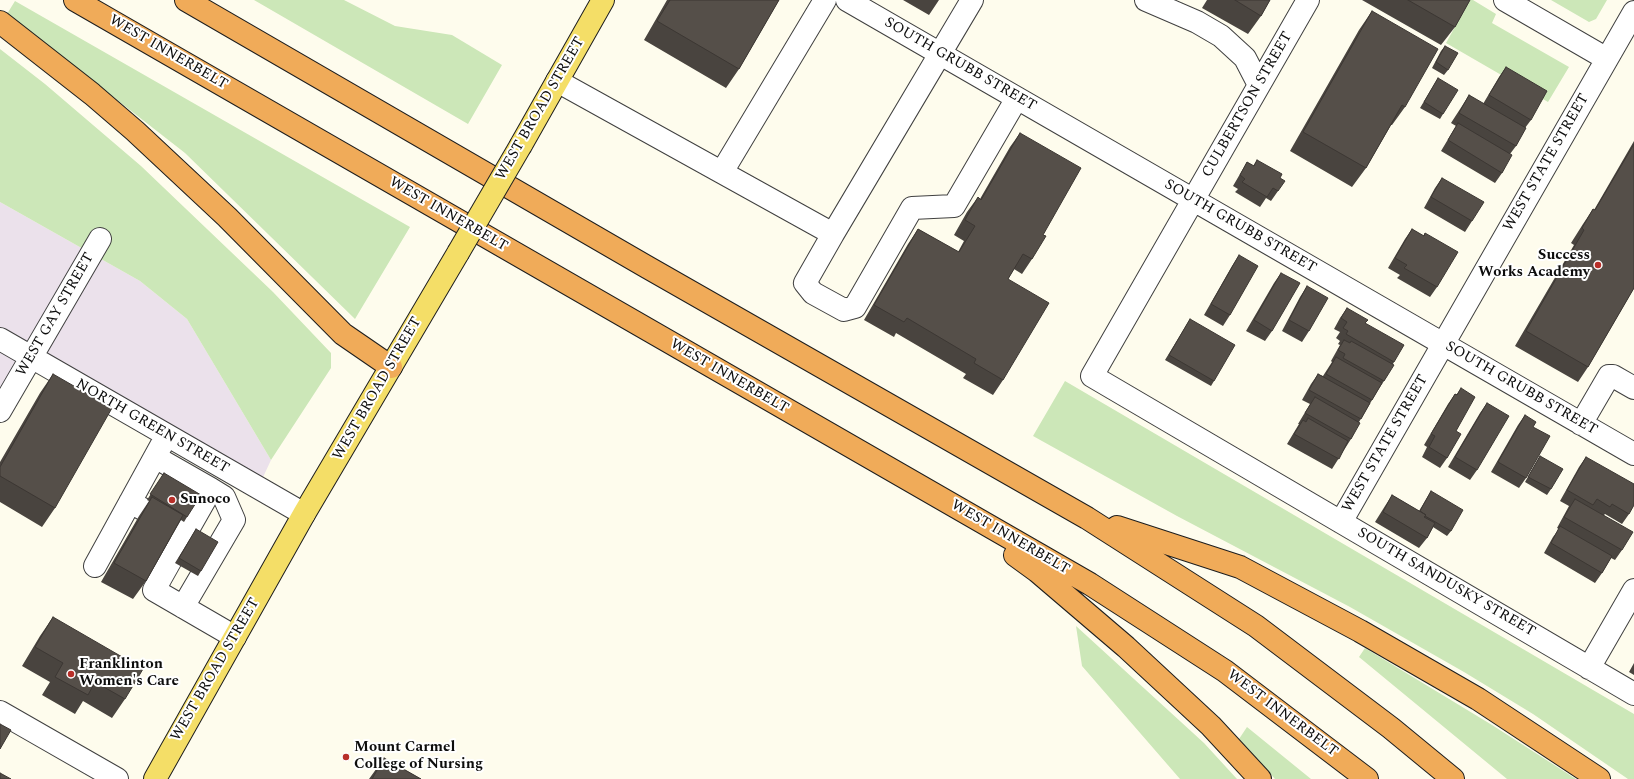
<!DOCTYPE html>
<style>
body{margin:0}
canvas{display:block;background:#fefced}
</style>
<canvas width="1634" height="779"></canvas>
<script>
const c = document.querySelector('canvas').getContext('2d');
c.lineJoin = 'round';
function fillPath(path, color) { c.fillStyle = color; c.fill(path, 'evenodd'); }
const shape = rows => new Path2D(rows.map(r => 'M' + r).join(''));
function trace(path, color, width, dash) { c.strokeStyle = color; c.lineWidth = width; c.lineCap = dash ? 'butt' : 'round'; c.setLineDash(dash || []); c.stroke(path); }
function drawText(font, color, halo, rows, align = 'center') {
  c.font = font + ' Spectral,serif'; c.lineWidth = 4; c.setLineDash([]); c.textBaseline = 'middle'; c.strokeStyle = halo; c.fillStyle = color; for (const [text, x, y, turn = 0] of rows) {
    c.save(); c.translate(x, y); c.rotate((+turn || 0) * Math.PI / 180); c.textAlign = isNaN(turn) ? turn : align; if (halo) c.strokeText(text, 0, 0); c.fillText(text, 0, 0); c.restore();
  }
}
fillPath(shape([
 [0,202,140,281,187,319,271,460,258,488,30,357,0,411]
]), '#ebe1eb');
fillPath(shape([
 [254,0,344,0,395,26,452,35,502,65,468,124],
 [1470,0,1473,0,1496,14,1492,23,1569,67,1548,102,1446,43],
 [1551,0,1607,0,1596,19,1589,22],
 [15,1,410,227,355,319,185,153,7,14],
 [0,49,45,84,141,166,273,292,331,353,331,368,271,460,187,319,140,281,0,202],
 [1065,381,1634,714,1634,779,1628,779,1533,714,1464,672,1350,607,1177,516,1033,436],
 [1076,626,1204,743,1237,779,1180,779,1082,666],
 [1365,648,1492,725,1576,779,1507,779,1359,657],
 [1247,727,1311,779,1275,779,1239,739]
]), '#cce7b8');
const minor = shape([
 [847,0,1634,454],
 [1146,0,1197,22,1221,36,1245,58,1259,85],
 [1308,0,1092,376,1634,694],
 [1505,0,1607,59],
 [557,81,833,234,972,0],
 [722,172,825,0],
 [833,234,805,283,813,293,844,310,855,307,912,208,954,206,1017,98],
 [0,339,304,514],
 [0,411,100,239],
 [1581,424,1609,376,1613,376,1634,388],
 [130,502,186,533,211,489,155,457],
 [1341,522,1634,12],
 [186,533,154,590,235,637],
 [95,566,162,444],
 [183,607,234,520,224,497,211,489],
 [1589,668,1634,590],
 [0,712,117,779]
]);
const major = shape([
 [521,145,603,0],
 [155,779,304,514,458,253]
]);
const highway = shape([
 [75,0,1090,584,1225,671,1367,779],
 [186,0,647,267,1087,518,1256,626,1391,728,1453,779],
 [0,22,92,94,135,131,227,217,343,334,391,367],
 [1117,527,1240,567,1360,631,1478,699,1599,779],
 [1015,555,1037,571,1126,647,1211,726,1260,779]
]);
trace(minor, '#404040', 24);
trace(major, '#1e1e1e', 24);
trace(highway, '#1e1e1e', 24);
trace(minor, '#fff', 22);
trace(major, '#f4de67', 22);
trace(highway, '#f0ab59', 22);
const majorBridge = shape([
 [458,253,521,145]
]);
trace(majorBridge, '#1e1e1e', 24, []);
trace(majorBridge, '#f4de67', 22);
fillPath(shape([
 [667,0,779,0,739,69,726,88,644,40],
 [903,0,939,0,929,15],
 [1207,0,1270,0,1261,16,1248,34,1202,8],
 [1362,0,1470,0,1455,27,1441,45],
 [1372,11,1405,107,1392,125,1391,125,1366,168,1352,187,1290,151,1359,30],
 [1445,46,1448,70,1444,75,1432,68,1441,51],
 [1506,67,1531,120,1525,128,1516,146,1510,154,1502,173,1495,183,1441,151,1456,126,1451,123,1462,106,1469,95,1483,104,1499,77],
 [1438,78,1443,114,1440,119,1420,108],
 [1020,133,1043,235,1032,259,1022,274,1014,269,1008,279,1003,380,993,395,963,378,966,374,896,333,894,337,864,320,908,244,918,229,958,252,964,241,954,235,967,212,978,197,980,199,1010,147],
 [1634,141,1634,288,1588,367,1578,382,1515,346,1574,245,1571,243,1583,224,1593,209,1594,210],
 [1257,160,1280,178,1278,191,1271,201,1266,198,1260,207,1235,192,1238,189,1233,186,1247,162,1253,166],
 [1442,178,1472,221,1465,232,1424,208,1435,188],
 [1412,229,1423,236,1425,233,1437,287,1430,297,1397,278,1400,275,1388,268,1405,239],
 [1239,255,1230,315,1223,326,1204,315,1232,266],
 [1281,273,1272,331,1265,341,1246,331,1274,283],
 [1307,286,1309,331,1302,342,1282,331,1300,297],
 [1347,308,1365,323,1394,362,1384,381,1378,390,1359,422,1351,439,1332,469,1287,444,1299,424,1298,424,1310,404,1302,400,1311,384,1318,374,1323,376,1332,362,1331,361,1340,345,1338,344,1340,341,1336,338,1340,332,1334,329,1340,318],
 [1190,319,1214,381,1211,386,1165,360],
 [53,374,55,508,42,527,0,502,0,462,40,393],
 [1461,388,1456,431,1447,458,1440,468,1422,457,1427,447,1424,445,1448,404,1455,394,1457,394],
 [1487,403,1477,470,1470,480,1448,467,1480,413],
 [1525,415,1533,427,1526,478,1519,488,1491,472,1518,425],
 [1540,456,1551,489,1547,495,1525,482],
 [1586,457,1629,514,1622,524,1605,514,1604,515,1622,550,1615,560,1611,558,1602,573,1595,583,1544,553,1553,537,1559,529,1557,528,1569,506,1560,501,1579,467],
 [164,473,187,517,184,522,181,520,146,581,133,599,101,582,139,516,149,501,147,500],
 [1431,491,1451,531,1447,536,1433,527,1427,538,1419,548,1375,522,1385,506,1392,495,1419,511],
 [196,529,201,571,198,576,175,563],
 [53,617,125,699,112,718,83,701,75,714,42,695,50,682,22,666,40,636],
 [1634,663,1634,675,1629,672],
 [384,758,421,779,369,779]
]), '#49443f');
const building = shape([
 [670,0,779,0,739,69,657,21,670,0],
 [1235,0,1270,0,1261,16,1235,0],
 [1408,0,1470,0,1455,27,1408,0],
 [1372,11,1438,49,1405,107,1402,105,1366,168,1303,132,1372,11],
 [1445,46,1458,53,1448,70,1436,62,1445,46],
 [1506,67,1547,91,1531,120,1489,95,1506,67],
 [1438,78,1458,90,1443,114,1424,102,1438,78],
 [1469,95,1526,128,1516,146,1459,113,1469,95],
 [1458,123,1512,155,1502,173,1448,140,1458,123],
 [1020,133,1081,168,1043,235,1046,236,1032,259,1023,254,1008,279,1049,303,1003,380,974,363,976,359,907,318,904,322,874,305,918,229,959,252,975,226,965,220,978,197,981,200,1020,133],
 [1634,144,1634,288,1588,367,1526,331,1584,230,1582,228,1593,209,1595,210,1634,144],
 [1257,160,1282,174,1280,178,1285,181,1278,191,1273,188,1267,197,1242,182,1245,179,1240,175,1247,162,1254,166,1257,160],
 [1442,178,1484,202,1472,221,1431,197,1442,178],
 [1412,229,1424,236,1425,233,1458,252,1437,287,1404,268,1407,265,1395,258,1412,229],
 [1239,255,1258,266,1230,315,1211,304,1239,255],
 [1281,273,1300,283,1272,331,1254,320,1281,273],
 [1307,286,1328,298,1309,331,1289,320,1307,286],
 [1347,308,1368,320,1365,323,1404,345,1394,362,1346,334,1348,331,1343,328,1347,322,1341,318,1347,308],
 [1190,319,1235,345,1214,381,1169,355,1190,319],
 [1344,340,1350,343,1351,341,1394,365,1384,381,1343,358,1345,354,1338,350,1344,340],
 [1336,357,1382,383,1372,400,1326,374,1336,357],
 [53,374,112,408,55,508,0,476,0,467,53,374],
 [1318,374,1370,403,1361,419,1309,390,1318,374],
 [1461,388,1475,397,1456,431,1461,434,1447,458,1429,447,1435,436,1431,434,1455,394,1457,395,1461,388],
 [1315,397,1360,423,1351,439,1305,413,1315,397],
 [1487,403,1509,416,1477,470,1455,457,1487,403],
 [1525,415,1536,422,1533,427,1550,436,1526,478,1498,462,1525,415],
 [1308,418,1348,441,1339,459,1294,434,1303,420,1306,422,1308,418],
 [1540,456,1563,469,1551,489,1528,477,1540,456],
 [1586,457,1634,484,1634,505,1629,514,1612,504,1610,507,1597,499,1593,505,1567,490,1586,457],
 [164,473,201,495,187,517,150,494,164,473],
 [1431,491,1463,510,1451,531,1425,516,1426,515,1420,511,1431,491],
 [1392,495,1426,515,1424,517,1435,523,1427,538,1383,512,1392,495],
 [152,497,183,515,146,581,114,563,152,497],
 [1575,499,1633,532,1622,550,1564,517,1575,499],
 [1560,526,1612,556,1602,573,1551,543,1560,526],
 [196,529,218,542,201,571,179,558,196,529],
 [53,617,143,669,125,699,95,682,88,695,55,677,63,663,35,647,53,617],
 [0,724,11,730,0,749,0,724],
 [384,758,421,779,372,779,384,758],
 [0,773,11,779,0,779,0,773]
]);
fillPath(building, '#554f49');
trace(building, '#3c3733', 1);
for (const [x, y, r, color] of [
 [1598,265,4,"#b82f29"],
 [172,500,4,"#b82f29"],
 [71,674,4,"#b82f29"],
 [346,757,4,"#b82f29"]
]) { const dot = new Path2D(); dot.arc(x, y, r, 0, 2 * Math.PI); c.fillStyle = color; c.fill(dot); trace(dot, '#fff', 1.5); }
drawText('15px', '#0d0d0d', '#fff', [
 ["WEST INNERBELT",168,53,30],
 ["SOUTH GRUBB STREET",960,65,30],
 ["CULBERTSON STREET",1248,105,-60],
 ["WEST BROAD STREET",541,109,-60],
 ["WEST STATE STREET",1547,163,-60],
 ["WEST INNERBELT",448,215,30],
 ["SOUTH GRUBB STREET",1240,227,30],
 ["WEST GAY STREET",56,315,-60],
 ["WEST INNERBELT",729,377,30],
 ["WEST BROAD STREET",378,389,-60],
 ["SOUTH GRUBB STREET",1521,389,30],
 ["NORTH GREEN STREET",152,427,30],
 ["WEST STATE STREET",1386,444,-60],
 ["WEST INNERBELT",1010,538,30],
 ["SOUTH SANDUSKY STREET",1446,583,30],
 ["WEST BROAD STREET",216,670,-60],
 ["WEST INNERBELT",1282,714,37]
]);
drawText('bold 15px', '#0d0d0d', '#fff', [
 ["Success",1590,256,"right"],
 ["Works Academy",1590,273,"right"],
 ["Sunoco",180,500],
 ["Franklinton",79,665],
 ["Women's Care",79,682],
 ["Mount Carmel",354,748],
 ["College of Nursing",354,765]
], 'left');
</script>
